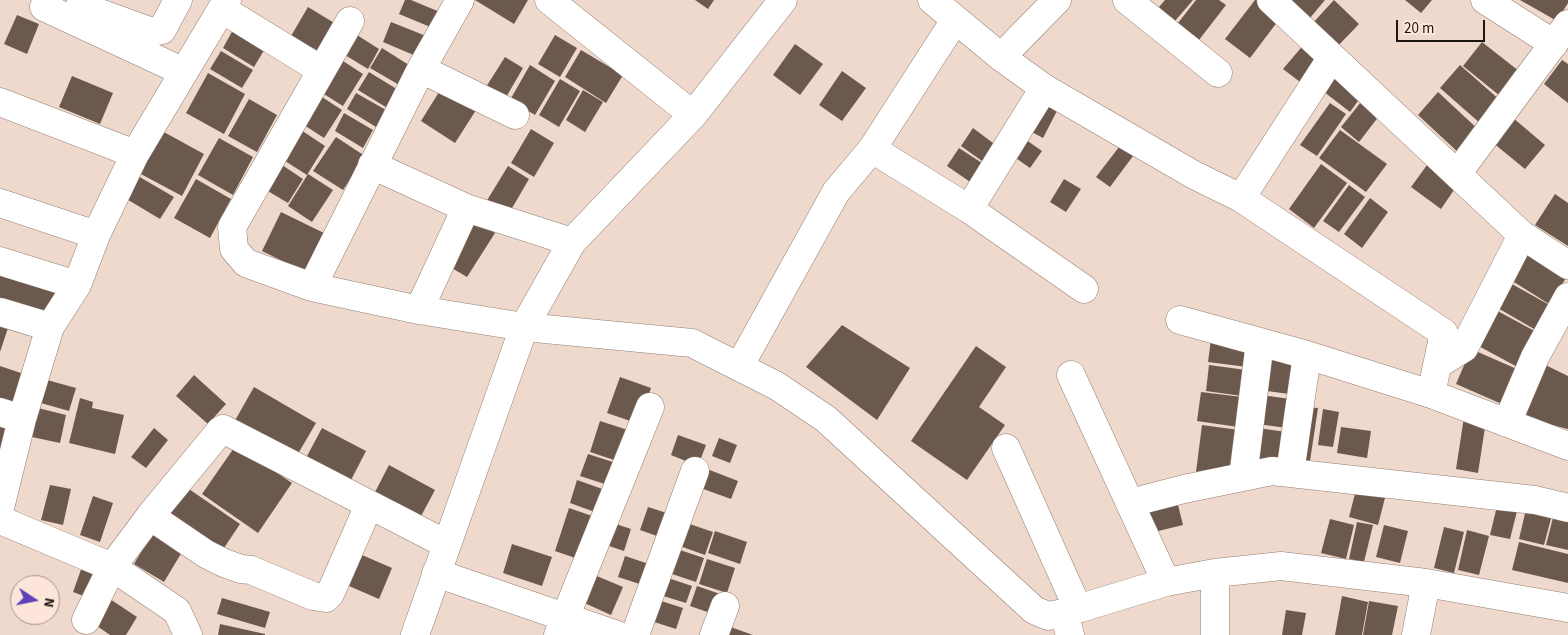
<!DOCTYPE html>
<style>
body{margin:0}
#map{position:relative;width:1568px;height:635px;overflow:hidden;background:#efd9cc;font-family:"Source Sans 3",sans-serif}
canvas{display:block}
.north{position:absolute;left:10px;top:575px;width:50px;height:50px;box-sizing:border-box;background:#fde6d9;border:1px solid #a39289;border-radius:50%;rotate:101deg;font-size:14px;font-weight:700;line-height:20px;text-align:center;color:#1c1510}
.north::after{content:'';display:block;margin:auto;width:18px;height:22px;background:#5c41b9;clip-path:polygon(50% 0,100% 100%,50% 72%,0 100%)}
.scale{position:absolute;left:1396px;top:20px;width:89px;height:22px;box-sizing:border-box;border:2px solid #1c1510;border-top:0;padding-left:6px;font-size:15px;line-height:18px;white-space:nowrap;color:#1c1510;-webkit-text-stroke:4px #fde6d9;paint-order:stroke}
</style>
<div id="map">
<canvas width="1568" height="635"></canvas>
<div class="north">N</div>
<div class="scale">20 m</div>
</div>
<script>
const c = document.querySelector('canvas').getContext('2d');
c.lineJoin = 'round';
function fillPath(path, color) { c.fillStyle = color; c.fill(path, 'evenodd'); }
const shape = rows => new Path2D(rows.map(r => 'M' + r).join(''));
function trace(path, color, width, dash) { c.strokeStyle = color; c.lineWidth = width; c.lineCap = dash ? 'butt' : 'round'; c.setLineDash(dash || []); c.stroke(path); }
fillPath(shape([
 [405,0,411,0,447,15,440,31,399,14],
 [475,0,528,0,514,24],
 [695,0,714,0,708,9],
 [1165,0,1193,0,1175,21,1159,7],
 [1196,0,1219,0,1226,5,1199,40,1178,23],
 [1255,0,1259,0,1281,17,1250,58,1225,39],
 [1290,0,1325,0,1310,18],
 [1334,0,1359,24,1336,48,1311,25],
 [1405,0,1432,0,1421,13],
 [1520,0,1568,0,1568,3,1557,21],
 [308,7,336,24,320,52,291,36],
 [17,15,39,24,27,54,4,44],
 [391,22,431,38,423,59,383,42],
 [234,28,266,47,254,67,223,48],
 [357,35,379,49,368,69,345,55],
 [555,35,577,48,560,77,538,64],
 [1306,42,1326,58,1304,85,1283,69],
 [1482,42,1524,75,1505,100,1463,66],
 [795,44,823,64,800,95,773,75],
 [382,48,412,67,401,86,370,68],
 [581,50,623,75,606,103,565,77],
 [221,51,253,70,242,88,210,69],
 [505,57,523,68,505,99,486,87],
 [340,59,363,74,343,106,319,91],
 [1562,60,1568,64,1568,103,1544,84],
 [530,65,555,81,535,115,510,100],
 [1460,65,1501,101,1481,124,1440,88],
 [842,71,866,88,842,121,819,105],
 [1332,71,1363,94,1350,112,1319,88],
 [369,72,400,91,389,109,358,90],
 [208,73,245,94,224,134,186,113],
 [72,76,113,93,100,124,59,107],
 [560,79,580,91,559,127,539,115],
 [444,84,478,107,455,143,421,121],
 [583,90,603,102,585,132,566,120],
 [1438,92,1481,132,1461,155,1418,115],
 [356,93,386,110,376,127,347,109],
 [322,97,342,110,324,138,304,125],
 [1044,97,1060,105,1043,138,1028,130],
 [249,99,277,115,257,152,228,136],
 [1361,102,1379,116,1359,142,1341,127],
 [1330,103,1346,114,1317,156,1300,145],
 [344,113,373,130,363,148,335,131],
 [1512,117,1545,145,1525,169,1492,142],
 [973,128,1001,149,989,166,961,146],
 [531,129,554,143,534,177,511,163],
 [301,130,325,146,307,175,282,159],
 [1340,130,1387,164,1366,192,1319,158],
 [162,131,204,154,182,196,139,173],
 [336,137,365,156,343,190,313,171],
 [1022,137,1042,151,1030,168,1010,154],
 [219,138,253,157,233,195,198,175],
 [1122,143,1136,152,1110,187,1096,177],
 [959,148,988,167,976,186,947,166],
 [1321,164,1347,183,1314,228,1289,209],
 [282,165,303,179,288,203,266,190],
 [1427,165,1456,187,1441,209,1411,187],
 [508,166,529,179,508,215,486,202],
 [308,174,333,190,312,222,288,206],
 [138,176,174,197,160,219,125,198],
 [196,179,231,199,210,238,174,218],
 [1064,179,1081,189,1066,212,1050,202],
 [1349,185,1365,197,1339,232,1323,221],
 [1555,194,1568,203,1568,246,1535,225],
 [1370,198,1388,212,1362,248,1344,234],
 [281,212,328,235,309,274,262,251],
 [473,219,495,233,467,277,445,264],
 [1526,246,1568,275,1549,304,1506,277],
 [0,270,59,289,51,314,0,298],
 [1510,283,1555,308,1541,333,1496,307],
 [1492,308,1542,335,1523,370,1473,343],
 [0,325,8,328,0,352],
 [842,325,910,368,877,420,806,367],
 [1211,339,1251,345,1247,367,1208,362],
 [976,346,1006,367,979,407,1005,425,967,480,911,441],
 [1471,349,1526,373,1511,408,1456,384],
 [1264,359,1301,364,1297,395,1259,390],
 [1535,360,1568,376,1568,429,1519,417],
 [1209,365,1246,370,1242,396,1206,391],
 [0,366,24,374,14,404,0,400],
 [194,375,226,404,208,424,176,396],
 [620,377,651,388,639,424,607,413],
 [47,380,76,388,69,411,41,403],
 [254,387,316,423,295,459,233,424],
 [1201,392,1242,397,1238,427,1197,421],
 [1261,395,1298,400,1295,429,1257,424],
 [80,398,93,402,92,408,124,415,115,454,69,443],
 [1304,407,1318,408,1310,461,1297,458],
 [38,408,66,415,60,443,32,437],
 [1323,409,1339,412,1333,447,1318,445],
 [1464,417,1486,421,1478,473,1456,469],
 [600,421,634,432,623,463,590,452],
 [0,422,13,426,0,460],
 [1202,425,1239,430,1232,477,1196,472],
 [1341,427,1371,431,1367,458,1337,453],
 [154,428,168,440,146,468,131,457],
 [322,428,366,451,350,482,306,458],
 [1258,428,1293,433,1288,468,1254,463],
 [678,435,706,445,698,466,671,455],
 [719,438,737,445,730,463,712,456],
 [236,445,292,483,258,533,202,494],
 [588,454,619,464,611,486,580,476],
 [389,465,435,490,420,518,374,494],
 [702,467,738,481,731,499,695,486],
 [577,480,611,492,603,515,570,503],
 [50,485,71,489,63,525,41,520],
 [183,485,240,524,220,554,163,516],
 [1357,486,1386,494,1378,525,1349,517],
 [93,496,113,503,100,542,80,535],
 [1176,497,1183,525,1150,533,1143,505],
 [1498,502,1518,507,1510,539,1490,535],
 [1527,505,1553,511,1544,545,1519,539],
 [648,507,676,516,668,540,640,530],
 [569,508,601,519,587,562,555,551],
 [1555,510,1568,513,1568,550,1546,545],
 [1330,519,1354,525,1346,559,1321,553],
 [607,521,631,529,624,551,600,543],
 [684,522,713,532,705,555,677,545],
 [1357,522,1373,525,1364,562,1349,559],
 [1384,525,1408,531,1400,563,1376,557],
 [1444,527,1464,532,1454,573,1434,568],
 [1467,530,1489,536,1479,575,1458,570],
 [715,531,747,542,740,564,708,553],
 [152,534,182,552,164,582,134,564],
 [1519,542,1568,554,1568,583,1512,570],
 [512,544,552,557,542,586,503,573],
 [677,549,704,558,696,582,669,573],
 [362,555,392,568,379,599,349,586],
 [625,556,655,566,649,587,618,577],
 [707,559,735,568,727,593,699,584],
 [83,564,99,570,89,598,73,592],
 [592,574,623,587,611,615,580,601],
 [665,577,692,586,686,603,660,595],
 [697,586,723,595,716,615,690,606],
 [1342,596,1368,602,1362,635,1335,635],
 [222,598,270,612,265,628,217,614],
 [110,599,137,617,126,635,110,635,94,624],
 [655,599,683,608,676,629,648,620],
 [1369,601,1398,606,1392,635,1363,635],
 [1286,610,1306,613,1302,635,1282,635],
 [220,624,265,634,265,635,218,635],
 [725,625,753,635,722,635]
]), '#6c594e');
const street = shape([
 [549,0,693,115],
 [932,0,1001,57,1044,88,1194,175,1241,198,1444,333,1431,394],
 [1127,0,1218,73],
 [1271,0,1522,235,1568,265],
 [1485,0,1554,44],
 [80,6,152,32,162,30,178,0],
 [44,7,184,72],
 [222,9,321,70],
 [955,20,872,149,969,209,1084,289],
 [350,21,232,227,234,249,246,263,312,287,419,310,524,327,692,343,777,386,826,419,1034,610,1048,616,1064,613],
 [1001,57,1057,0],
 [421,69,515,115],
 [0,102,135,154],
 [372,165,466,208,572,242],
 [1457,174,1568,24],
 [1241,198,1332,57],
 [0,203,96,235],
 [969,209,1044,88],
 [0,261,77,285],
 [312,287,421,69,460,0],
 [419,310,466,208],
 [0,312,50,327],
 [1180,320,1307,355,1431,394,1568,446],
 [1437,365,1464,348,1522,235],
 [739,367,836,192,872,149],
 [1071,375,1166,582],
 [0,412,22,419],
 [1507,423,1535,357,1568,297],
 [1006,448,1078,609],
 [1290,473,1307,355],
 [1243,477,1260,342],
 [1130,503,1184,489,1272,471,1535,500,1568,508],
 [0,508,22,419,50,327,77,285,96,235,135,154,227,0],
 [150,516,206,554,224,563,241,569,251,570,313,596,326,598,330,594,369,505],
 [0,520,112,567,177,611,188,635],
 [436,573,617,635],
 [1215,573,1215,635],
 [86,620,112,567,150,516,220,431,223,429,446,544],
 [415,635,524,327,572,242,693,115,783,0],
 [558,635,650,407],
 [635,635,695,471],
 [714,635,725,606],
 [1070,635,1064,613,1166,582,1215,573,1281,566,1426,583,1568,608],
 [1416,635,1426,583]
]);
trace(street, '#927e72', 29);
trace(street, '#fff', 28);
</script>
